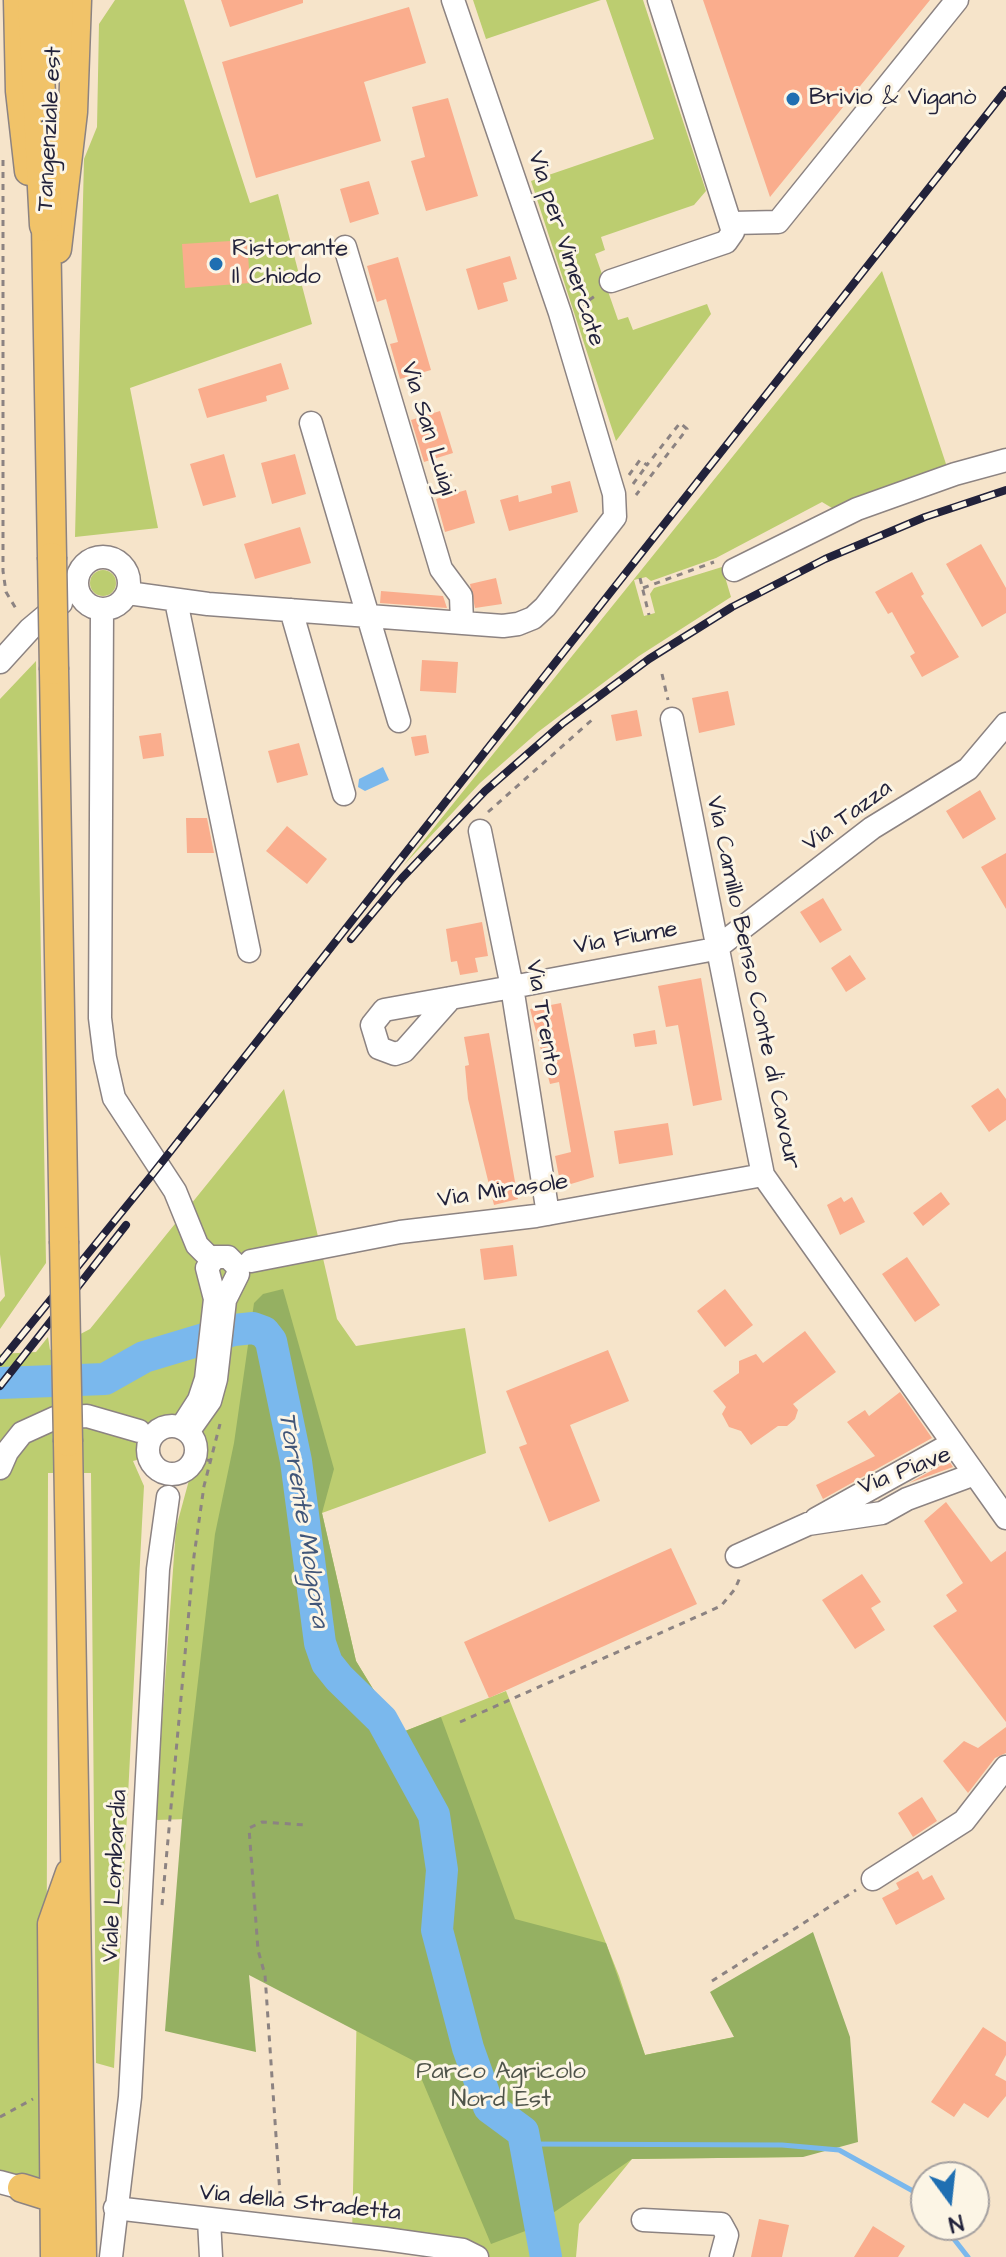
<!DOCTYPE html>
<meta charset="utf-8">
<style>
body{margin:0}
#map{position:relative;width:1006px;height:2257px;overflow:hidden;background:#f6e4ca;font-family:"Architects Daughter",sans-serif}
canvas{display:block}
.north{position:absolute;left:910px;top:2161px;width:80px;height:80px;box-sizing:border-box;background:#fcf5e5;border:2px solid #a5a1a1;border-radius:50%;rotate:165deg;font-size:22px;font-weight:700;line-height:32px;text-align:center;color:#22223b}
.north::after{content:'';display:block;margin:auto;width:28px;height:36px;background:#1f6fb2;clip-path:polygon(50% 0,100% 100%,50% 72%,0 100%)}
</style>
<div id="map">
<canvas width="1006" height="2257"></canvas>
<div class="north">N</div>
</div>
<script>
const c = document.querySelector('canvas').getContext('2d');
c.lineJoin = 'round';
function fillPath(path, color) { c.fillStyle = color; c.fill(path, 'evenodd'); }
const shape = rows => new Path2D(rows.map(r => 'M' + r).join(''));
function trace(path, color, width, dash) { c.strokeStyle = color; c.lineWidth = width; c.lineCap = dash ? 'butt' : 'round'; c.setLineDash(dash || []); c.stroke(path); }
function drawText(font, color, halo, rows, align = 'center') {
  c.font = font + ' "Architects Daughter",sans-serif'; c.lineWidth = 6; c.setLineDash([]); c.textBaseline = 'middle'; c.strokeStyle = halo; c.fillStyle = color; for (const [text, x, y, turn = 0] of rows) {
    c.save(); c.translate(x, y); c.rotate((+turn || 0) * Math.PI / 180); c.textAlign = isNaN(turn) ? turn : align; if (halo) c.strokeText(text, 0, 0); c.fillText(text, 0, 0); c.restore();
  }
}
fillPath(shape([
 [115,0,184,0,250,203,278,194,312,324,130,388,158,528,75,537,84,159,97,127,99,24],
 [473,0,601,0,486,39],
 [606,0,643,0,706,191,694,205,601,237,605,250,595,254,618,320,628,317,633,330,707,304,711,314,616,441,531,181,654,139],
 [882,271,947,467,837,511,822,502,716,558,651,581,646,577,634,580,644,616,655,613,650,594,654,588,722,567,731,597,639,656,538,732,480,783,403,866],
 '90 583a13 13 0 1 1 26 0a13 13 0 1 1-26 0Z',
 [36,661,46,1263,0,1329,0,1302,5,1296,0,1254,0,699],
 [284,1089,337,1319,356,1346,465,1328,486,1453,322,1513,356,1661,400,1733,506,1691,619,1976,645,2055,735,2037,803,2157,632,2159,579,2224,576,2257,437,2257,352,2237,361,1814,155,1820,176,1528,198,1447,196,1437,176,1421,150,1427,139,1439,141,1459,133,1461,144,1486,142,1523,114,2068,96,2063,91,1473,48,1473,46,2180,0,2182,0,1354,36,1352,48,1337,50,1350,90,1329]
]), '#bccd70');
fillPath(shape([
 [283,1289,334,1469,322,1513,356,1661,400,1733,441,1717,515,1919,606,1943,645,2055,734,2037,710,1992,813,1932,850,2037,858,2142,803,2157,632,2159,528,2230,491,2244,414,2061,249,1975,256,2052,165,2031,182,1819,215,1534,234,1443,254,1303,263,1294]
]), '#95b062');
fillPath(shape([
 [383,767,389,780,365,791,358,787,359,779]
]), '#7ab8ed');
trace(shape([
 [526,2144,782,2145,839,2150,913,2191,926,2206],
 [943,2225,968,2257]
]), '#7ab8ed', 5);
trace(shape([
 [0,1383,105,1379,144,1357,234,1330,253,1328,264,1332,271,1341,296,1461,320,1643,327,1663,339,1678,382,1720,434,1815,442,1870,437,1930,468,2048,489,2107,523,2132,546,2257]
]), '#7ab8ed', 32);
fillPath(shape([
 [221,0,303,0,303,3,230,27],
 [703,0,930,0,770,197],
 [409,7,426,63,364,82,381,141,256,178,222,62],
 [448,98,478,196,426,211,411,161,425,157,412,107],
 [369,181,379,214,350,223,340,189],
 [247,240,250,283,185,288,182,244],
 [510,256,517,279,503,283,508,301,478,310,466,269],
 [398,257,431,370,400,379,390,344,398,342,386,299,377,302,367,266],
 [281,363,289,389,266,396,267,401,207,418,198,389],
 [440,411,453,453,424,462,411,420],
 [224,454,236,497,203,506,190,464],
 [295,454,306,494,272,504,261,463],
 [570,481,578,512,509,531,500,500,518,495,519,502,552,493,551,486],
 [466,490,475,523,445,532,436,499],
 [300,527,311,563,255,579,244,544],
 [981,544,1006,588,1006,613,982,627,946,564],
 [912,572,924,594,921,596,959,657,922,677,910,656,915,653,892,612,888,614,875,592],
 [496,578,502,604,475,608,470,584],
 [381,591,443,596,447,608,380,603],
 [422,660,458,662,456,693,420,691],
 [728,691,735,725,699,733,692,698],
 [637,710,642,736,616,741,611,715],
 [161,733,164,756,143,759,139,736],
 [426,735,429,753,415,756,411,737],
 [299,743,308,775,277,783,268,751],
 [980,790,996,819,963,839,946,811],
 [186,818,207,818,214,853,187,853],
 [287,826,327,859,307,884,266,851],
 [1006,853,1006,909,981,867],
 [823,898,842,930,820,943,800,912],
 [482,922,488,956,475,958,478,972,460,975,457,961,451,962,446,929],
 [850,955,866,979,846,992,831,968],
 [701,978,722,1100,693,1106,678,1025,666,1027,658,986],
 [561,1003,594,1177,561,1187,555,1156,571,1152,559,1082,550,1084,530,1009],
 [655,1030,657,1044,635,1047,633,1034],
 [489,1033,518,1199,494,1205,468,1099,465,1066,469,1065,464,1037],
 [998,1088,1006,1099,1006,1120,989,1132,971,1106],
 [668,1123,673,1155,619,1164,614,1131],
 [941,1192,950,1204,923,1226,913,1213],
 [841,1197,844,1202,852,1197,865,1222,840,1235,827,1205],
 [513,1245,517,1276,484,1280,480,1249],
 [907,1257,940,1305,915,1322,882,1274],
 [725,1289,753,1325,725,1347,697,1311],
 [805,1331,836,1372,793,1404,798,1410,795,1419,787,1426,778,1426,751,1445,741,1431,729,1427,722,1414,726,1407,713,1391,739,1373,739,1361,756,1354,763,1363],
 [608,1350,629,1401,570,1425,600,1501,549,1522,519,1447,527,1444,506,1391],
 [900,1392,932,1438,823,1499,816,1485,875,1456,847,1422,865,1410,869,1416],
 [949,1461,953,1467,909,1483],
 [946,1502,991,1562,1006,1551,1006,1722,933,1626,957,1611,946,1595,963,1583,924,1521],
 [671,1548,697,1604,489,1698,464,1642],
 [862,1574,881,1602,871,1608,885,1630,855,1649,822,1600],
 [1006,1727,1006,1753,995,1758,968,1793,943,1761,964,1741,978,1748],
 [922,1797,937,1821,913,1837,898,1813],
 [918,1871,923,1880,932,1875,945,1899,896,1925,882,1898,899,1889,896,1883],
 [983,2027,1006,2042,1006,2055,995,2075,1006,2081,1006,2096,988,2118,964,2103,954,2117,931,2102],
 [759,2219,789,2225,782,2257,751,2257],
 [873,2226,905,2246,898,2257,854,2257]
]), '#faad8d');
const minor = shape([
 [732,223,778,222,957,0],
 [345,247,441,569,461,596,462,623],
 [611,281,726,242,733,232,659,0],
 [311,423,399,721],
 '77 583a26 26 0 1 1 52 0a26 26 0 1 1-52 0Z',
 [734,570,857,509,955,474,1006,460],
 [128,593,208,604,503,626,518,624,533,618,545,607,615,517,614,494,560,313,453,0],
 [176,601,249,951],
 [102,609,100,1018,105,1058,114,1098,175,1191,197,1245,212,1260],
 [291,610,344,794],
 [0,662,30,629,61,603],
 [672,719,763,1175,1006,1518],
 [480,831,512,987,548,1214],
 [451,998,404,1051,395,1054,379,1048,372,1025,384,1010,512,987,715,949,872,828,968,769,1006,724],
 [251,1261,400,1232,536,1216,763,1175],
 '148 1450a24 24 0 1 1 48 0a24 24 0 1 1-48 0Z',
 [181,1428,199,1400,206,1379,215,1299,207,1268,215,1257,228,1257,237,1266,238,1274,225,1300,216,1379,210,1401,188,1432],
 [0,1468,7,1452,22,1433,55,1418,87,1416,139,1431],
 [816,1519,951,1444],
 [737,1556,808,1524,882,1513,907,1499,972,1475],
 [873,1879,964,1821,1006,1767],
 [0,2182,22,2188],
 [115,2208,385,2239,463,2250,477,2257],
 [209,2220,211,2257],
 [643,2220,721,2224,727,2235,721,2257],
 [111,2257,130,2097,158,1569,168,1497]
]);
const major = shape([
 [18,0,20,91,29,171],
 [46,225,52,557],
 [57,249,73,112,77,0],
 [54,670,64,1241],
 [68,1442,82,2257],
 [22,2188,54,2198],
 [55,2257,52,1924,70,1873]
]);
const highway = shape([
 [34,0,46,225],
 [55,58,57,0]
]);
trace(minor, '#8c8382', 25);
trace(major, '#8c8382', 31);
trace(highway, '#8c8382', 35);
trace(shape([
 [3,160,3,571,6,592,18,612],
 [579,307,598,294],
 [629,475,640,460,647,465,680,423,687,429,636,495],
 [633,484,647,465],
 [640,578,649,615],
 [643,588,714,562],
 [662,674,668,700],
 [488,812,593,719],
 [195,1457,211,1461],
 [460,1722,721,1606,735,1589,741,1575],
 [162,1905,194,1556,204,1486,220,1424],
 [712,1981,856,1890],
 [0,2117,33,2099],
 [281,2209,265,1975,258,1950,249,1828,262,1822,305,1825]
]), '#8c8382', 3, [6, 6]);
trace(minor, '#fff', 22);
trace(major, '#f1c369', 28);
trace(highway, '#f1c369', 32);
const rail = shape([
 [351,939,402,878,485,791,563,723,649,659,732,607,825,559,925,517,1006,490],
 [0,1362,151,1176,1006,90],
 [0,1386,126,1225]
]);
trace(rail, '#22223b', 8);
trace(rail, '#fcf5e5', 5, [15]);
const majorBridge = shape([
 [52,557,54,670],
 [64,1241,68,1442]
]);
trace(majorBridge, '#8c8382', 31, []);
trace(majorBridge, '#f1c369', 28);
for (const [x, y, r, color] of [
 [793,99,8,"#1f6fb2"],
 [216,264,8,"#1f6fb2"]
]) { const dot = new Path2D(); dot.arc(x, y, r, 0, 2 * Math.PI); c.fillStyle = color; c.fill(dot); trace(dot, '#fcf5e5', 3); }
drawText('24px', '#22223b', '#fcf5e5', [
 ["Brivio & Viganò",809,99],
 ["Ristorante",232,250],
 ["Il Chiodo",232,278]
], 'left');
drawText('24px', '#22223b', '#fcf5e5', [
 ["Tangenziale est",51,129,-87],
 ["Via per Vimercate",565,249,72],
 ["Via San Luigi",427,429,73],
 ["Via Tazza",848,817,-36],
 ["Via Fiume",626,939,-10],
 ["Via Camillo Benso Conte di Cavour",752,983,78],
 ["Via Trento",542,1018,80],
 ["Via Mirasole",503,1192,-8],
 ["Via Piave",905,1472,-21],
 ["Viale Lombardia",116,1876,-87],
 ["Via della Stradetta",300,2204,6]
]);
drawText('24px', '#50554b', '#fcf5e5', [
 ["Parco Agricolo",501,2073],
 ["Nord Est",501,2101]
]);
drawText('italic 26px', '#415679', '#fcf5e5', [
 ["Torrente Molgora",302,1520,81]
]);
</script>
